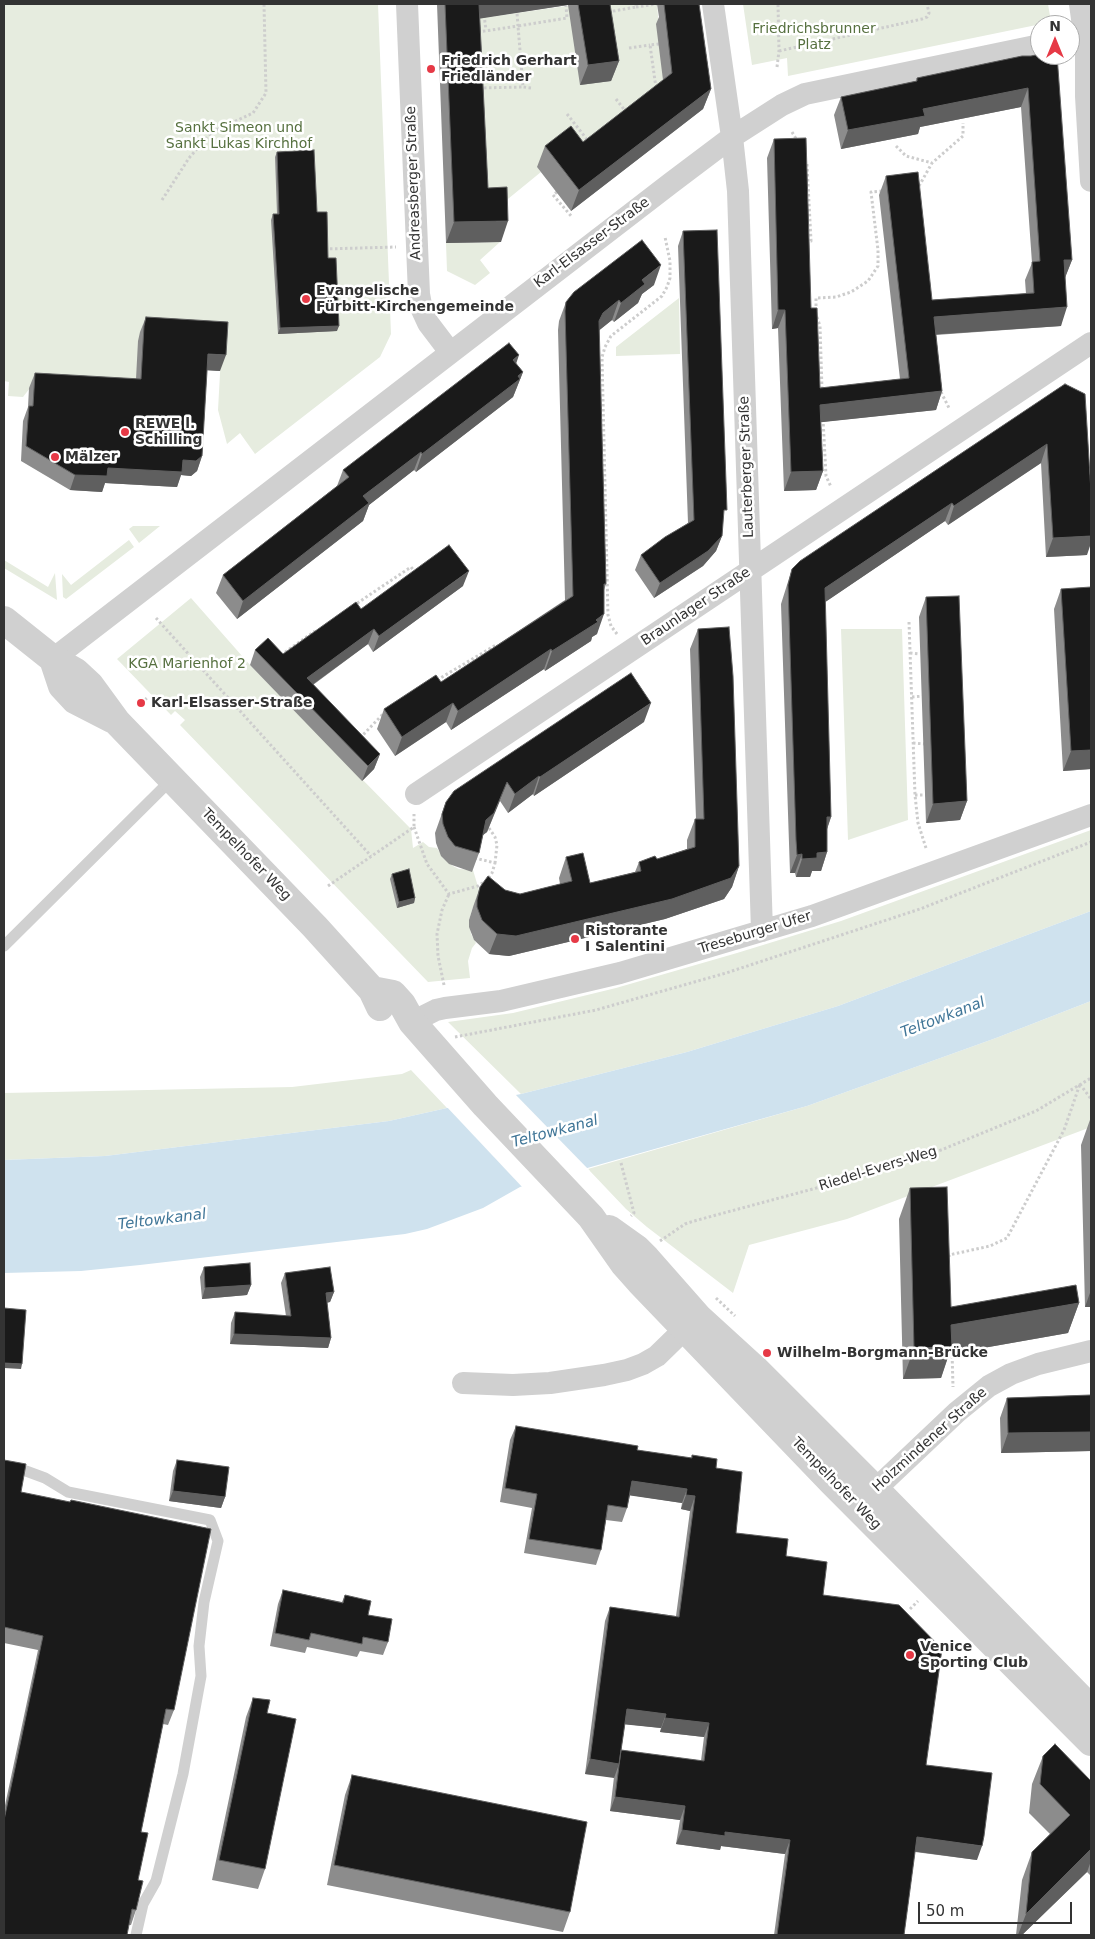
<!DOCTYPE html>
<meta charset="utf-8">
<style>
body{margin:0}
#map{position:relative;width:1095px;height:1939px;overflow:hidden;background:#fff;font-family:"DejaVu Sans",sans-serif}
canvas{display:block}
.frame{position:absolute;inset:0;border:5px solid #333;pointer-events:none}
.north{position:absolute;left:1030px;top:15px;width:50px;height:50px;box-sizing:border-box;background:#fff;border:1px solid #adadad;border-radius:50%;rotate:0deg;font-size:14px;font-weight:700;line-height:20px;text-align:center;color:#333}
.north::after{content:'';display:block;margin:auto;width:18px;height:22px;background:#e63946;clip-path:polygon(50% 0,100% 100%,50% 72%,0 100%)}
.scale{position:absolute;left:918px;top:1902px;width:154px;height:22px;box-sizing:border-box;border:2px solid #333;border-top:0;padding-left:6px;font-size:15px;line-height:18px;white-space:nowrap;color:#333;-webkit-text-stroke:4px #fff;paint-order:stroke}
</style>
<div id="map">
<canvas width="1095" height="1939"></canvas>
<div class="frame"></div>
<div class="north">N</div>
<div class="scale">50 m</div>
</div>
<script>
const c = document.querySelector('canvas').getContext('2d');
c.lineJoin = 'round';
function fillPath(path, color) { c.fillStyle = color; c.fill(path, 'evenodd'); }
const shape = rows => new Path2D(rows.map(r => 'M' + r).join(''));
function trace(path, color, width, dash) { c.strokeStyle = color; c.lineWidth = width; c.lineCap = dash ? 'butt' : 'round'; c.setLineDash(dash || []); c.stroke(path); }
function drawText(font, color, halo, rows, align = 'center') {
  c.font = font + ' "DejaVu Sans",sans-serif'; c.lineWidth = 5; c.setLineDash([]); c.textBaseline = 'middle'; c.strokeStyle = halo; c.fillStyle = color; for (const [text, x, y, turn = 0] of rows) {
    c.save(); c.translate(x, y); c.rotate((+turn || 0) * Math.PI / 180); c.textAlign = isNaN(turn) ? turn : align; if (halo) c.strokeText(text, 0, 0); c.fillText(text, 0, 0); c.restore();
  }
}
fillPath(shape([
 [4,4,378,4,391,334,380,357,255,454,240,433,227,444,218,410,222,337,135,394,30,388,23,397,8,396,9,382,4,381],
 [580,4,657,4,664,88,581,158,537,167,541,172,503,203,476,209,471,17,489,17],
 [743,4,1048,4,1051,22,788,76,787,58,752,65],
 [500,242,480,260,490,273,475,285,447,271,446,243],
 [679,298,680,354,616,356,616,347],
 [133,526,160,526,139,543,129,529],
 [129,540,134,547,66,599,63,597,62,574,71,585],
 [4,560,48,587,55,573,57,600,4,568],
 [191,598,250,665,411,829,413,848,423,842,429,847,437,848,443,858,453,866,459,869,473,870,481,897,473,907,469,920,471,934,476,943,472,948,468,961,470,978,428,982,180,725,185,720,175,711,171,715,117,659],
 [841,629,902,629,908,820,848,840],
 [1091,830,1091,911,838,1006,687,1052,521,1094,448,1022,513,1013,616,988,737,953,841,921],
 [1091,1001,1091,1127,847,1219,749,1245,733,1293,647,1227,626,1209,588,1169,807,1106,996,1038],
 [411,1070,447,1108,389,1121,105,1156,4,1160,4,1093,292,1087,402,1074]
]), '#e6ecdf');
fillPath(shape([
 [1091,911,1091,1001,996,1038,807,1106,520,1187,483,1208,427,1229,405,1234,140,1265,81,1271,4,1273,4,1160,105,1156,389,1121,447,1108,521,1094,687,1052,838,1006]
]), '#cfe2ee');
fillPath(shape([
 [514,1093,590,1171,524,1189,445,1105]
]), '#fff');
trace(shape([
 [636,7,657,4],
 [608,12,636,7,636,4],
 [484,15,486,30],
 [478,32,518,26,517,13],
 [629,48,650,45],
 [779,51,922,19,927,17,929,13,927,4],
 [777,67,779,51,778,4],
 [479,88,523,87],
 [531,88,523,87,518,26,567,18,566,6],
 [656,88,650,45,659,44],
 [616,99,626,112],
 [567,114,589,142],
 [792,132,798,142],
 [896,146,906,156,932,163],
 [807,164,811,241,807,241],
 [919,186,932,163,963,136,963,123],
 [557,192,553,195,572,217],
 [162,200,189,158,212,132,253,113,266,93,264,4],
 [325,249,396,247],
 [816,311,816,298,836,297,851,292,868,281,878,266,878,250,871,192,883,191],
 [817,317,820,326,822,390],
 [941,392,949,408],
 [823,419,826,476,831,487],
 [353,606,411,567,415,572],
 [156,618,371,856],
 [909,622,915,795,918,823,926,848],
 [617,634,611,626,608,615,602,357,605,347,611,336,662,296,667,287,670,278,670,261,665,237],
 [910,653,919,654],
 [281,655,315,631],
 [437,680,496,645,498,648],
 [912,697,924,696],
 [141,703,147,698],
 [360,738,385,712],
 [913,743,925,744],
 [915,795,927,795],
 [414,827,427,864,449,894,478,886,487,880,492,873,495,863,475,858],
 [489,828,495,837,497,845,495,863],
 [328,886,414,827,414,814],
 [444,985,438,956,437,934,442,910,449,894],
 [455,1037,596,1010,726,973,920,909,1091,842],
 [1080,1084,1091,1099],
 [621,1163,634,1213,631,1216],
 [660,1241,685,1224,694,1221,861,1176,941,1150,1036,1111,1091,1078],
 [949,1257,949,1255,990,1246,1007,1238,1064,1130,1080,1084],
 [716,1298,735,1316],
 [952,1351,953,1387],
 [910,1609,918,1601]
]), '#cdcdcd', 3, [2.5, 2.5]);
trace(shape([
 [4,946,172,779],
 [4,1466,26,1471,45,1478,68,1492,210,1520,218,1541,204,1602,199,1646,201,1676,183,1774,156,1881,143,1904,136,1935]
]), '#d0d0d0', 11);
trace(shape([
 [407,4,419,294,422,310,428,323,450,352],
 [713,4,732,137,738,191,762,931],
 [1080,4,1086,48,1086,96,1091,181],
 [53,659,671,183,732,137,782,105,805,94,1040,45],
 [416,794,1091,343],
 [412,1022,436,1010,445,1008,501,1001,620,973,812,916,1091,815],
 [463,1383,513,1385,550,1383,604,1375,627,1370,643,1364,657,1356,697,1317],
 [863,1501,957,1412,989,1386,1011,1374,1038,1364,1091,1351]
]), '#d0d0d0', 22);
trace(shape([
 [4,620,53,659,76,672,90,685,117,722,315,927,372,990,380,1007],
 [53,659,62,686,75,700,112,719],
 [372,990,393,994,402,1004,412,1022,485,1105,591,1217,624,1264,640,1282,832,1482,1091,1742],
 [609,1229,637,1249,646,1258,698,1317,755,1369,875,1489,1091,1709]
]), '#d0d0d0', 28);
fillPath(shape([
 [437,4,610,4,619,61,611,81,580,85,568,5,480,18,488,188,501,242,446,243],
 [657,4,699,4,711,89,703,109,571,211,537,167,545,146,583,142,663,80,656,24,659,17],
 [1022,56,1072,260,1065,277,1061,326,936,335,942,391,936,410,821,422,823,471,816,490,784,491,778,328,772,329,767,158,774,139,811,308,820,388,900,379,879,195,886,176,932,300,1026,294,1025,280,1032,263,1021,107,920,127,918,134,841,149,834,115,841,97,916,81,917,78],
 [277,152,317,212,328,258,337,331,278,334,271,220,273,214,277,214,275,157],
 [683,231,723,519,722,536,716,551,703,566,654,598,635,570,641,555,688,523,678,246],
 [654,285,642,294,638,303,614,322,612,320,599,330,606,584,604,590,597,634,592,637,591,641,545,671,544,669,451,730,446,722,395,756,377,729,384,709,441,682,565,600,558,330,559,321,566,302],
 [146,317,220,371,207,370,202,456,197,471,191,476,181,475,177,487,105,483,102,492,70,490,21,461,23,421,28,407,29,388,35,373,136,379,138,341,140,332],
 [516,363,523,372,513,397,416,472,414,470,369,505,363,521,237,619,216,593,223,575,337,486,343,470],
 [1065,384,1087,555,1046,557,1041,463,948,525,945,521,825,602,831,817,827,829,827,852,821,871,812,871,810,877,796,877,795,873,790,873,781,604,792,569],
 [463,586,373,652,368,644,313,685,380,754,374,769,362,781,250,665,255,650,283,654,361,609],
 [1061,589,1091,769,1063,771,1054,609],
 [926,597,967,801,960,820,926,823,919,617],
 [698,629,739,866,732,887,724,899,665,919,509,956,489,954,474,940,469,927,469,920,473,907,480,887,505,890,520,894,560,884,559,878,566,857,590,883,635,872,639,862,657,859,687,849,687,840,695,819,696,819,690,649],
 [644,722,534,796,533,794,508,813,500,801,487,832,483,835,479,853,472,872,449,864,441,856,436,843,435,833,446,802],
 [392,874,415,898,414,903,397,908,390,879],
 [1091,1117,1091,1307,1085,1307,1081,1145],
 [910,1188,951,1307,1079,1303,1068,1333,949,1354,941,1378,903,1379,899,1219],
 [204,1267,251,1285,247,1295,202,1299,200,1277],
 [285,1273,334,1292,330,1302,327,1303,331,1338,328,1348,230,1344,231,1323,235,1312,286,1316,281,1283],
 [1091,1395,1091,1451,1001,1453,1000,1418,1007,1398],
 [516,1426,637,1450,691,1458,692,1455,716,1468,736,1533,786,1556,823,1595,926,1765,977,1860,915,1852,904,1935,774,1935,785,1854,721,1846,720,1850,676,1844,680,1820,610,1811,614,1777,585,1774,605,1621,610,1607,676,1616,690,1511,681,1509,682,1503,630,1495,627,1508,622,1522,606,1520,601,1550,596,1565,524,1553,532,1508,500,1502,510,1440],
 [625,1724,661,1728,660,1732,704,1737,701,1761,621,1751],
 [4,1460,21,1492,174,1710,168,1725,163,1724,141,1832,136,1910,131,1925,4,1935,4,1810,38,1650,4,1643],
 [177,1460,225,1497,221,1508,169,1501,173,1471],
 [283,1590,342,1602,345,1595,368,1615,388,1642,383,1655,360,1651,357,1657,307,1647,305,1653,270,1646,278,1604],
 [253,1698,267,1713,265,1869,258,1889,212,1880,246,1717],
 [1043,1756,1091,1781,1091,1876,1087,1872,1022,1935,1016,1935,1022,1880,1032,1852,1050,1834,1029,1813,1032,1784],
 [352,1775,570,1912,563,1932,327,1885,345,1795]
]), '#8c8c8c');
fillPath(shape([
 [477,4,568,4,568,5,471,20],
 [619,61,611,81,580,85,588,65],
 [1028,88,1021,107,920,127,918,134,841,149,848,130,923,109],
 [711,89,703,109,571,211,579,190],
 [508,221,501,242,446,243,454,222],
 [1064,260,1072,260,1065,278],
 [661,265,654,285,642,294,638,303,614,322,621,303,642,280],
 [619,300,612,320,596,333,599,321,603,313],
 [1067,307,1061,326,927,335,934,317],
 [778,310,785,310,778,328,772,329],
 [339,326,337,331,278,334,280,328],
 [208,354,226,355,220,371,202,370],
 [519,355,513,373,513,360],
 [523,372,513,397,416,472,422,454],
 [942,391,936,410,814,423,820,405],
 [1047,444,1041,463,948,525,954,506],
 [421,452,414,470,369,505,363,521,237,619,243,601,363,496],
 [202,456,197,471,191,476,181,475,177,487,105,483,102,492,70,490,75,475,108,468,183,460],
 [823,471,816,490,784,491,791,472],
 [952,503,945,521,818,607,825,588],
 [722,536,716,551,703,566,654,598,660,583],
 [1091,536,1091,543,1087,555,1046,557,1053,538],
 [469,571,463,586,373,652,379,636],
 [604,614,597,634,592,637,591,641,545,671,552,651],
 [374,629,368,644,301,693,307,678],
 [551,649,544,669,451,730,458,711],
 [453,703,446,722,395,756,402,737],
 [651,703,644,722,534,796,540,777],
 [1091,750,1091,769,1063,771,1071,751],
 [380,754,374,769,362,781,368,766],
 [539,776,533,794,508,813,515,794],
 [507,782,487,832,479,838,486,820],
 [967,801,960,820,926,823,933,804],
 [827,817,831,817,825,835],
 [827,852,821,871,812,871,810,877,796,877,802,859,817,853],
 [802,854,795,873,790,873,797,855],
 [739,866,732,887,724,899,665,919,509,956,489,954,497,934],
 [415,898,414,903,397,908,399,902],
 [251,1285,247,1295,202,1299,205,1288],
 [1091,1290,1091,1307,1085,1307],
 [334,1292,330,1302,322,1303,326,1293],
 [1079,1303,1068,1333,949,1354,941,1378,903,1379,914,1348,951,1325],
 [234,1334,331,1338,328,1348,230,1344],
 [4,1363,22,1364,21,1369,4,1368],
 [1091,1432,1091,1451,1001,1453,1008,1433],
 [632,1481,687,1489,682,1503,627,1495],
 [173,1491,225,1497,221,1508,169,1501],
 [686,1495,695,1496,690,1511,681,1509],
 [627,1709,666,1714,661,1728,621,1724],
 [665,1718,709,1723,704,1737,660,1732],
 [590,1759,619,1764,614,1778,585,1774],
 [615,1797,685,1806,680,1820,610,1811],
 [682,1830,725,1832,790,1840,785,1854,721,1846,720,1850,676,1844],
 [917,1837,982,1846,977,1860,911,1851],
 [1091,1849,1091,1861,1087,1872,1022,1935,1018,1935,1026,1914]
]), '#5f5f5f');
const building = shape([
 [445,4,479,4,488,188,507,187,508,221,454,222,445,4],
 [578,4,610,4,619,61,588,65,578,4],
 [664,4,699,4,711,89,579,190,545,146,571,126,583,142,672,73,664,4],
 [1040,54,1040,55,1057,55,1072,260,1064,260,1067,307,934,317,942,391,820,405,823,471,791,472,785,310,778,310,774,139,806,138,811,308,817,308,820,388,909,378,886,176,918,172,932,300,1034,293,1032,262,1040,261,1028,88,923,109,925,116,848,130,841,97,917,81,917,78,1022,56,1031,56,1040,54],
 [314,150,317,212,327,212,328,258,336,258,339,326,280,328,273,214,279,214,277,152,314,150],
 [717,230,727,510,724,510,722,536,708,551,660,583,641,555,665,537,694,520,683,231,717,230],
 [642,240,661,265,642,280,645,284,621,303,619,300,603,313,599,321,606,584,604,584,604,614,596,620,598,622,552,651,551,649,458,711,453,703,402,737,384,709,436,675,441,682,573,596,565,311,566,302,574,292,642,240],
 [146,317,228,322,226,355,208,354,202,456,196,461,183,460,182,472,108,468,107,476,75,475,26,446,29,406,33,406,35,373,141,379,144,326,146,317],
 [509,343,519,355,513,360,523,372,518,376,520,379,422,454,421,452,363,496,369,503,243,601,223,575,349,477,343,470,509,343],
 [1065,384,1085,394,1091,492,1091,536,1053,538,1047,444,954,506,952,503,825,588,831,817,827,817,827,852,817,853,817,858,802,859,802,854,797,855,796,840,788,585,792,569,800,561,1065,384],
 [449,545,469,571,379,636,374,629,307,678,380,754,368,766,255,650,268,638,283,654,356,602,361,609,449,545],
 [1091,587,1091,750,1071,751,1061,589,1091,587],
 [959,596,967,801,933,804,926,597,959,596],
 [729,627,733,676,739,866,731,878,672,899,516,936,497,934,482,920,477,907,477,900,480,887,488,876,505,890,520,894,572,881,566,857,583,853,590,883,641,871,639,862,655,856,657,859,695,847,695,819,704,819,698,629,729,627],
 [631,673,651,703,540,777,539,776,515,794,507,782,494,813,486,820,479,853,455,846,448,837,443,824,442,814,446,802,454,791,631,673],
 [409,869,415,898,399,902,392,874,409,869],
 [947,1187,951,1307,1076,1285,1079,1303,951,1325,952,1347,914,1348,910,1188,947,1187],
 [250,1263,251,1285,205,1288,204,1267,250,1263],
 [330,1267,334,1292,326,1293,331,1338,234,1334,235,1312,291,1316,285,1273,330,1267],
 [4,1308,26,1310,22,1364,4,1363,4,1308],
 [1091,1395,1091,1432,1008,1433,1007,1398,1091,1395],
 [516,1426,638,1446,637,1450,692,1458,692,1455,717,1459,716,1468,742,1472,736,1533,788,1539,786,1556,827,1562,823,1595,899,1605,942,1649,926,1765,992,1773,984,1836,982,1846,917,1837,904,1935,777,1935,790,1840,725,1832,725,1836,682,1830,685,1806,615,1797,621,1750,704,1761,709,1723,665,1718,666,1714,627,1709,619,1764,590,1759,610,1607,679,1617,695,1496,686,1495,687,1489,632,1481,627,1508,608,1505,601,1550,529,1539,537,1494,505,1488,516,1426],
 [4,1460,26,1464,21,1492,70,1502,71,1500,211,1529,174,1710,166,1709,141,1832,148,1833,138,1880,143,1881,136,1910,132,1909,127,1935,4,1935,4,1820,43,1636,4,1627,4,1460],
 [177,1460,229,1467,225,1497,173,1491,177,1460],
 [283,1590,343,1603,345,1595,371,1601,368,1615,392,1619,388,1642,363,1637,362,1644,311,1633,309,1640,275,1633,283,1590],
 [253,1698,270,1700,267,1713,296,1719,265,1869,219,1860,253,1698],
 [1055,1744,1091,1781,1091,1849,1026,1914,1032,1852,1070,1815,1040,1784,1043,1756,1055,1744],
 [352,1775,587,1822,570,1912,334,1865,352,1775]
]);
fillPath(building, '#1a1a1a');
trace(building, '#5f5f5f', 1);
for (const [x, y, r, color] of [
 [431,69,5,"#e63946"],
 [306,299,5,"#e63946"],
 [125,432,5,"#e63946"],
 [55,457,5,"#e63946"],
 [141,703,5,"#e63946"],
 [575,939,5,"#e63946"],
 [767,1353,5,"#e63946"],
 [910,1655,5,"#e63946"]
]) { const dot = new Path2D(); dot.arc(x, y, r, 0, 2 * Math.PI); c.fillStyle = color; c.fill(dot); trace(dot, '#fff', 2); }
drawText('14px', '#56703f', '#fff', [
 ["Friedrichsbrunner",814,29],
 ["Platz",814,45],
 ["Sankt Simeon und",239,128],
 ["Sankt Lukas Kirchhof",239,144],
 ["KGA Marienhof 2",187,664]
]);
drawText('bold 14px', '#333', '#fff', [
 ["Friedrich Gerhart",441,61],
 ["Friedländer",441,77],
 ["Evangelische",316,291],
 ["Fürbitt-Kirchengemeinde",316,307],
 ["REWE l.",135,424],
 ["Schilling",135,440],
 ["Mälzer",65,457],
 ["Karl-Elsasser-Straße",151,703],
 ["Ristorante",585,931],
 ["I Salentini",585,947],
 ["Wilhelm-Borgmann-Brücke",777,1353],
 ["Venice",920,1647],
 ["Sporting Club",920,1663]
], 'left');
drawText('14px', '#333', '#fff', [
 ["Andreasberger Straße",414,183,-92],
 ["Karl-Elsasser-Straße",592,243,-37],
 ["Lauterberger Straße",747,467,-92],
 ["Braunlager Straße",696,607,-34],
 ["Tempelhofer Weg",246,855,46],
 ["Treseburger Ufer",755,933,-17],
 ["Riedel-Evers-Weg",878,1169,-17],
 ["Holzmindener Straße",930,1440,-42],
 ["Tempelhofer Weg",836,1484,46]
]);
drawText('italic 15px', '#3f7597', '#fff', [
 ["Teltowkanal",943,1018,-21],
 ["Teltowkanal",555,1132,-15],
 ["Teltowkanal",162,1220,-7]
]);
</script>
